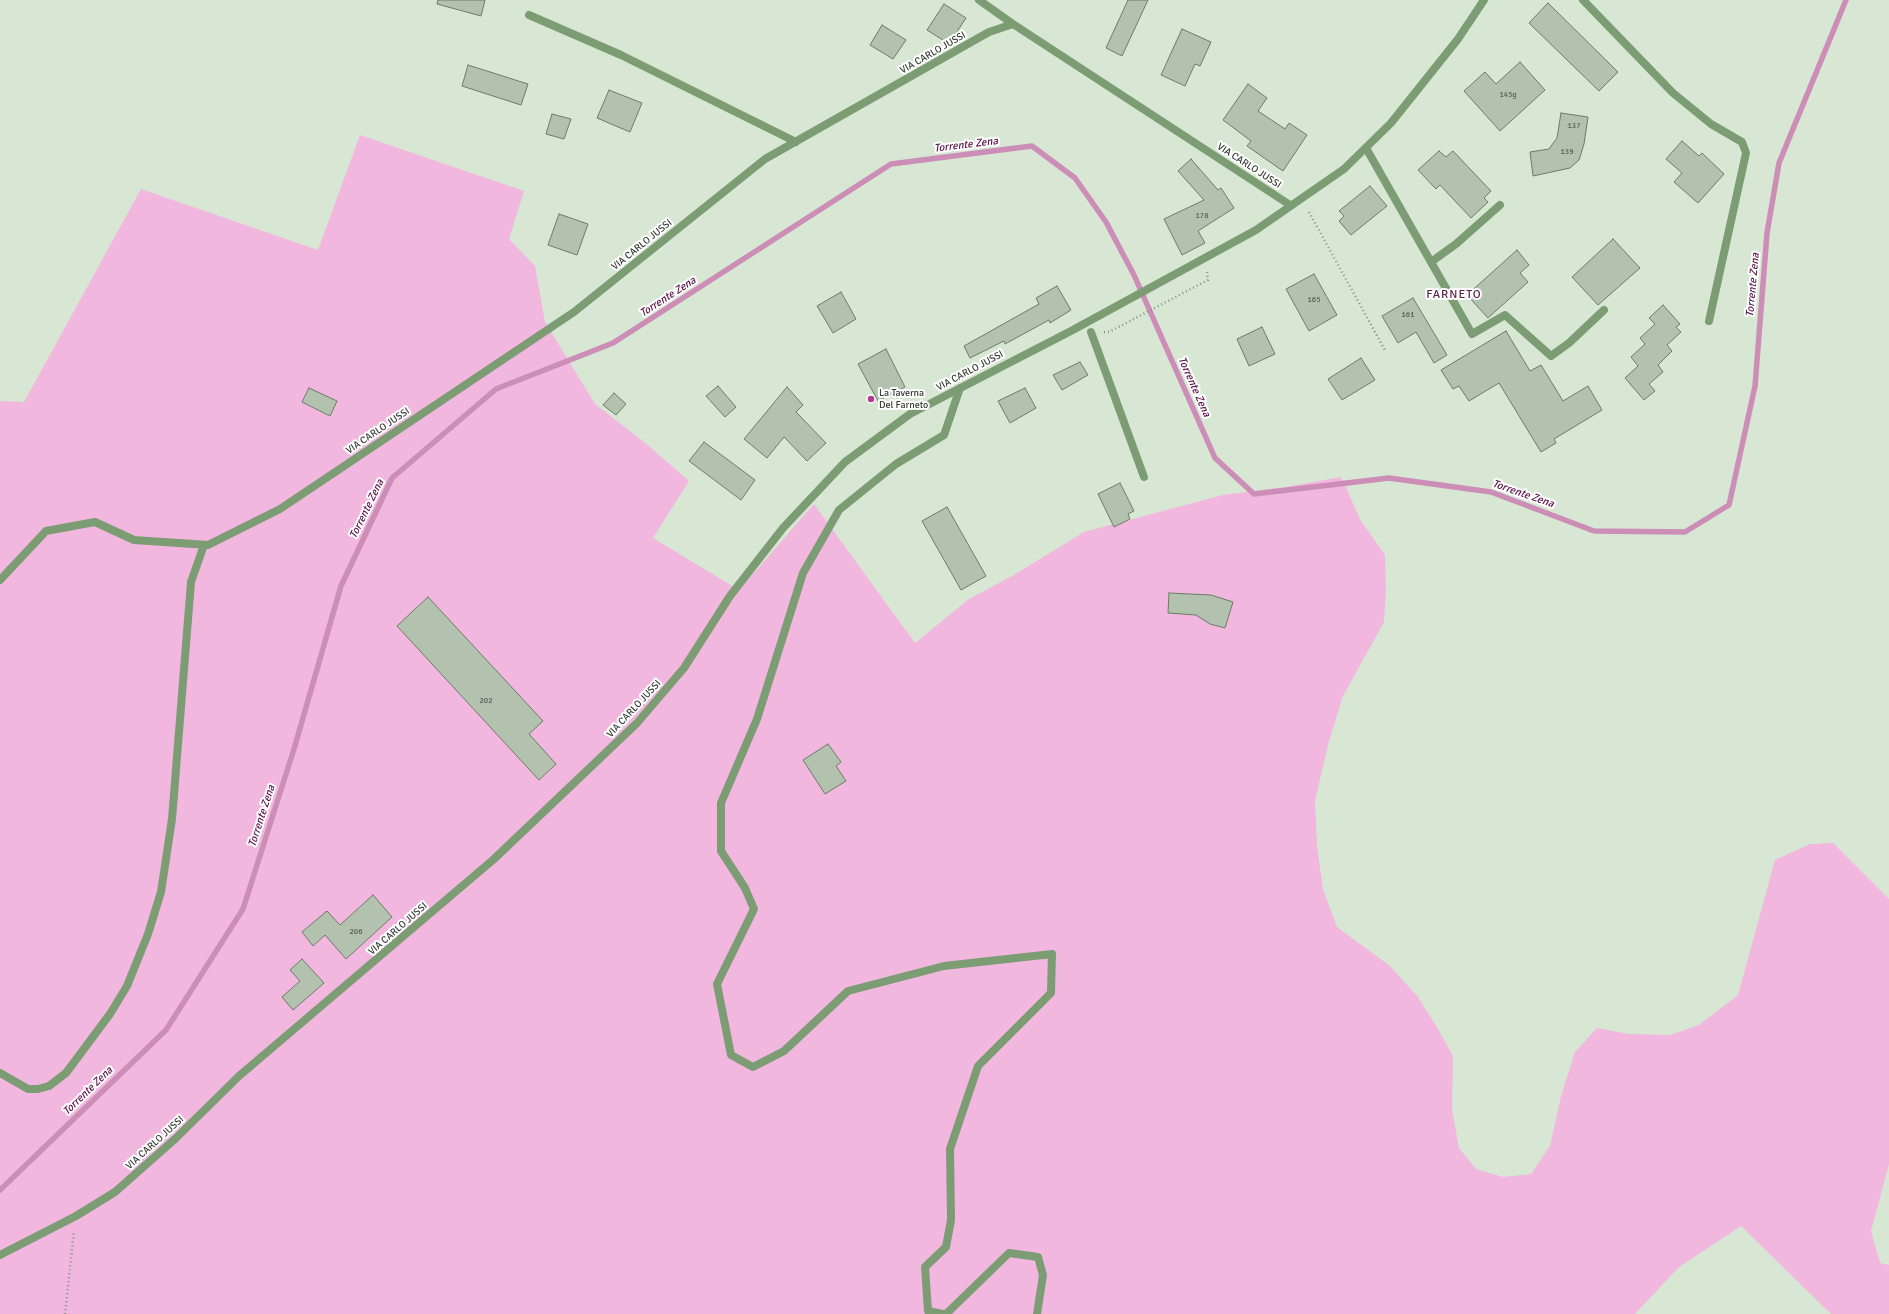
<!DOCTYPE html>
<style>
body{margin:0}
canvas{display:block;background:#d7e7d3}
</style>
<canvas width="1889" height="1314"></canvas>
<script>
const c = document.querySelector('canvas').getContext('2d');
c.lineJoin = 'round';
function fillPath(path, color) { c.fillStyle = color; c.fill(path, 'evenodd'); }
const shape = rows => new Path2D(rows.map(r => 'M' + r).join(''));
function trace(path, color, width, dash) { c.strokeStyle = color; c.lineWidth = width; c.lineCap = dash ? 'butt' : 'round'; c.setLineDash(dash || []); c.stroke(path); }
function drawText(font, color, halo, rows, align = 'center') {
  c.font = font + ' Signika,sans-serif'; c.lineWidth = 4; c.setLineDash([]); c.textBaseline = 'middle'; c.strokeStyle = halo; c.fillStyle = color; for (const [text, x, y, turn = 0] of rows) {
    c.save(); c.translate(x, y); c.rotate((+turn || 0) * Math.PI / 180); c.textAlign = isNaN(turn) ? turn : align; if (halo) c.strokeText(text, 0, 0); c.fillText(text, 0, 0); c.restore();
  }
}
fillPath(shape([
 [360,135,524,191,509,239,535,266,545,322,595,404,644,442,689,481,653,538,739,590,814,504,915,643,969,599,1014,575,1084,532,1223,495,1285,487,1341,477,1361,521,1385,555,1386,589,1384,622,1343,696,1329,741,1315,801,1317,846,1323,889,1337,927,1390,966,1418,997,1438,1029,1453,1056,1452,1109,1459,1148,1476,1169,1503,1177,1531,1174,1550,1146,1561,1096,1575,1052,1597,1028,1629,1034,1670,1035,1699,1025,1738,995,1775,860,1810,844,1833,843,1889,899,1889,1164,1871,1231,1880,1263,1889,1265,1889,1314,1831,1314,1741,1226,1679,1267,1635,1314,0,1314,0,401,24,402,141,189,318,250]
]), '#f2b7de');
trace(shape([
 [0,1190,166,1030,243,909,294,749,341,586,392,478,496,389,613,343,891,164,1032,146,1075,178,1106,222,1134,275,1215,458,1254,494,1389,478,1491,492,1594,531,1685,532,1729,505,1755,386,1767,233,1779,163,1846,0]
]), '#cc8db7', 5.5);
const building = shape([
 [438,0,485,0,481,16,437,4,438,0],
 [1128,0,1148,0,1122,56,1106,48,1128,0],
 [1548,3,1618,72,1599,91,1529,23,1548,3],
 [944,4,966,18,949,44,927,30,944,4],
 [882,25,906,40,893,59,870,45,882,25],
 [1182,29,1211,42,1200,66,1195,64,1185,86,1161,75,1182,29],
 [1520,62,1545,90,1500,131,1464,91,1485,72,1496,84,1520,62],
 [468,65,528,84,521,105,462,86,468,65],
 [1248,84,1267,98,1258,111,1285,129,1289,123,1307,135,1283,171,1247,146,1251,141,1223,120,1248,84],
 [609,90,642,103,630,132,597,118,609,90],
 [1561,113,1588,117,1584,144,1579,160,1570,168,1533,176,1530,152,1549,149,1557,138,1561,113],
 [552,114,571,119,564,139,546,134,552,114],
 [1682,141,1699,156,1702,153,1724,174,1698,203,1674,182,1682,173,1666,159,1682,141],
 [1439,151,1446,157,1453,151,1491,191,1484,198,1488,202,1471,218,1440,185,1436,189,1418,170,1439,151],
 [1191,159,1218,190,1221,188,1234,208,1198,231,1205,243,1182,255,1164,219,1204,200,1178,171,1191,159],
 [1370,186,1387,206,1351,235,1339,221,1344,216,1339,211,1370,186],
 [559,214,588,224,577,255,548,245,559,214],
 [1613,239,1640,268,1598,305,1572,277,1613,239],
 [1517,250,1529,265,1520,273,1528,282,1488,318,1467,295,1517,250],
 [1314,274,1337,315,1309,331,1286,289,1314,274],
 [1057,286,1071,310,1050,323,1049,320,1005,344,1004,341,970,358,964,346,1039,304,1036,298,1057,286],
 [841,292,856,319,833,333,817,306,841,292],
 [1413,298,1447,355,1434,363,1416,332,1398,343,1382,316,1413,298],
 [1663,305,1680,324,1676,327,1681,332,1667,345,1672,351,1658,365,1663,372,1649,384,1655,391,1644,400,1625,378,1638,366,1631,357,1645,344,1640,338,1655,324,1649,318,1663,305],
 [1262,327,1275,354,1249,366,1237,339,1262,327],
 [1506,331,1530,371,1541,365,1563,401,1588,386,1602,410,1554,439,1556,443,1541,452,1499,383,1469,401,1459,386,1453,389,1441,370,1506,331],
 [886,349,905,387,878,401,858,364,886,349],
 [1361,358,1375,380,1342,400,1328,379,1361,358],
 [1080,362,1088,375,1062,390,1053,375,1080,362],
 [718,386,736,407,725,417,706,396,718,386],
 [787,387,803,405,796,412,826,443,807,461,784,437,767,458,744,439,787,387],
 [309,388,337,401,330,416,302,402,309,388],
 [1025,388,1036,408,1010,423,998,401,1025,388],
 [614,393,626,404,616,415,603,405,614,393],
 [704,442,755,480,741,500,689,461,704,442],
 [1120,483,1134,511,1128,514,1130,519,1114,527,1098,494,1120,483],
 [947,507,986,576,961,590,922,521,947,507],
 [1169,593,1211,595,1233,602,1225,628,1210,624,1196,615,1168,613,1169,593],
 [428,597,543,721,529,734,556,764,539,780,397,626,428,597],
 [828,744,841,762,836,766,846,781,825,794,803,760,828,744],
 [373,895,392,917,346,959,325,935,313,946,302,932,327,911,340,925,373,895],
 [302,959,324,983,293,1010,282,997,300,981,290,970,302,959]
]);
fillPath(building, '#b3c2af');
trace(building, '#6d7b69', 1);
trace(shape([
 [1309,212,1386,352],
 [1104,332,1109,332,1208,280,1207,272],
 [65,1314,74,1231]
]), '#879284', 2.5, [1, 3]);
trace(shape([
 [0,1073,28,1089,38,1089,49,1086,66,1073,110,1014,127,986,148,934,161,892,172,819,191,582,204,545]
]), '#7c9c73', 8);
trace(shape([
 [979,0,1013,24],
 [1583,0,1673,93,1711,124,1742,142,1746,153,1709,321],
 [529,15,621,55,796,142],
 [1366,148,1472,334,1505,315,1551,356,1569,343,1604,310],
 [1431,262,1456,244,1500,205],
 [1091,332,1144,477],
 [0,580,46,531,95,522,134,540,208,545,280,509,574,312,765,159,989,32,1013,24,1290,205],
 [943,1314,928,1311,925,1267,946,1247,951,1220,950,1149,978,1066,1051,993,1052,954,944,966,848,991,784,1051,753,1067,731,1055,717,984,754,909,745,888,721,851,721,803,757,719,803,573,839,510,896,464,944,435,960,388],
 [946,1314,1009,1253,1038,1257,1043,1275,1037,1314]
]), '#7c9c73', 8);
trace(shape([
 [0,1255,76,1216,115,1192,175,1139,239,1076,494,859,637,723,684,668,730,596,783,528,845,462,910,414,1071,331,1256,230,1344,169,1391,123,1458,39,1484,0]
]), '#7c9c73', 8);
for (const [x, y, r, color] of [
 [871,399,4,"#b03a91"]
]) { const dot = new Path2D(); dot.arc(x, y, r, 0, 2 * Math.PI); c.fillStyle = color; c.fill(dot); trace(dot, '#fff', 1.5); }
drawText('8px', '#545c52', null, [
 ["145g",1508,95],
 ["137",1574,126],
 ["139",1567,152],
 ["178",1202,216],
 ["165",1314,300],
 ["161",1408,315],
 ["202",486,701],
 ["206",356,932]
]);
drawText('10px', '#353a33', '#fff', [
 ["VIA CARLO JUSSI",933,53,-30],
 ["VIA CARLO JUSSI",1249,166,33],
 ["VIA CARLO JUSSI",642,245,-39],
 ["VIA CARLO JUSSI",970,371,-28],
 ["VIA CARLO JUSSI",378,431,-34],
 ["VIA CARLO JUSSI",634,709,-47],
 ["VIA CARLO JUSSI",398,929,-41],
 ["VIA CARLO JUSSI",155,1143,-42]
]);
drawText('10px', '#353a33', '#fff', [
 ["La Taverna",879,393],
 ["Del Farneto",879,405]
], 'left');
drawText('italic 11px', '#5c114a', '#fff', [
 ["Torrente Zena",966,145,-7],
 ["Torrente Zena",1753,285,-85],
 ["Torrente Zena",668,297,-33],
 ["Torrente Zena",1194,387,66],
 ["Torrente Zena",1523,494,19],
 ["Torrente Zena",367,509,-64],
 ["Torrente Zena",262,816,-72],
 ["Torrente Zena",88,1091,-44]
]);
c.letterSpacing = '1px';
drawText('12px', '#5d234c', '#fff', [
 ["FARNETO",1454,295]
]);
c.letterSpacing = '0px';
</script>
